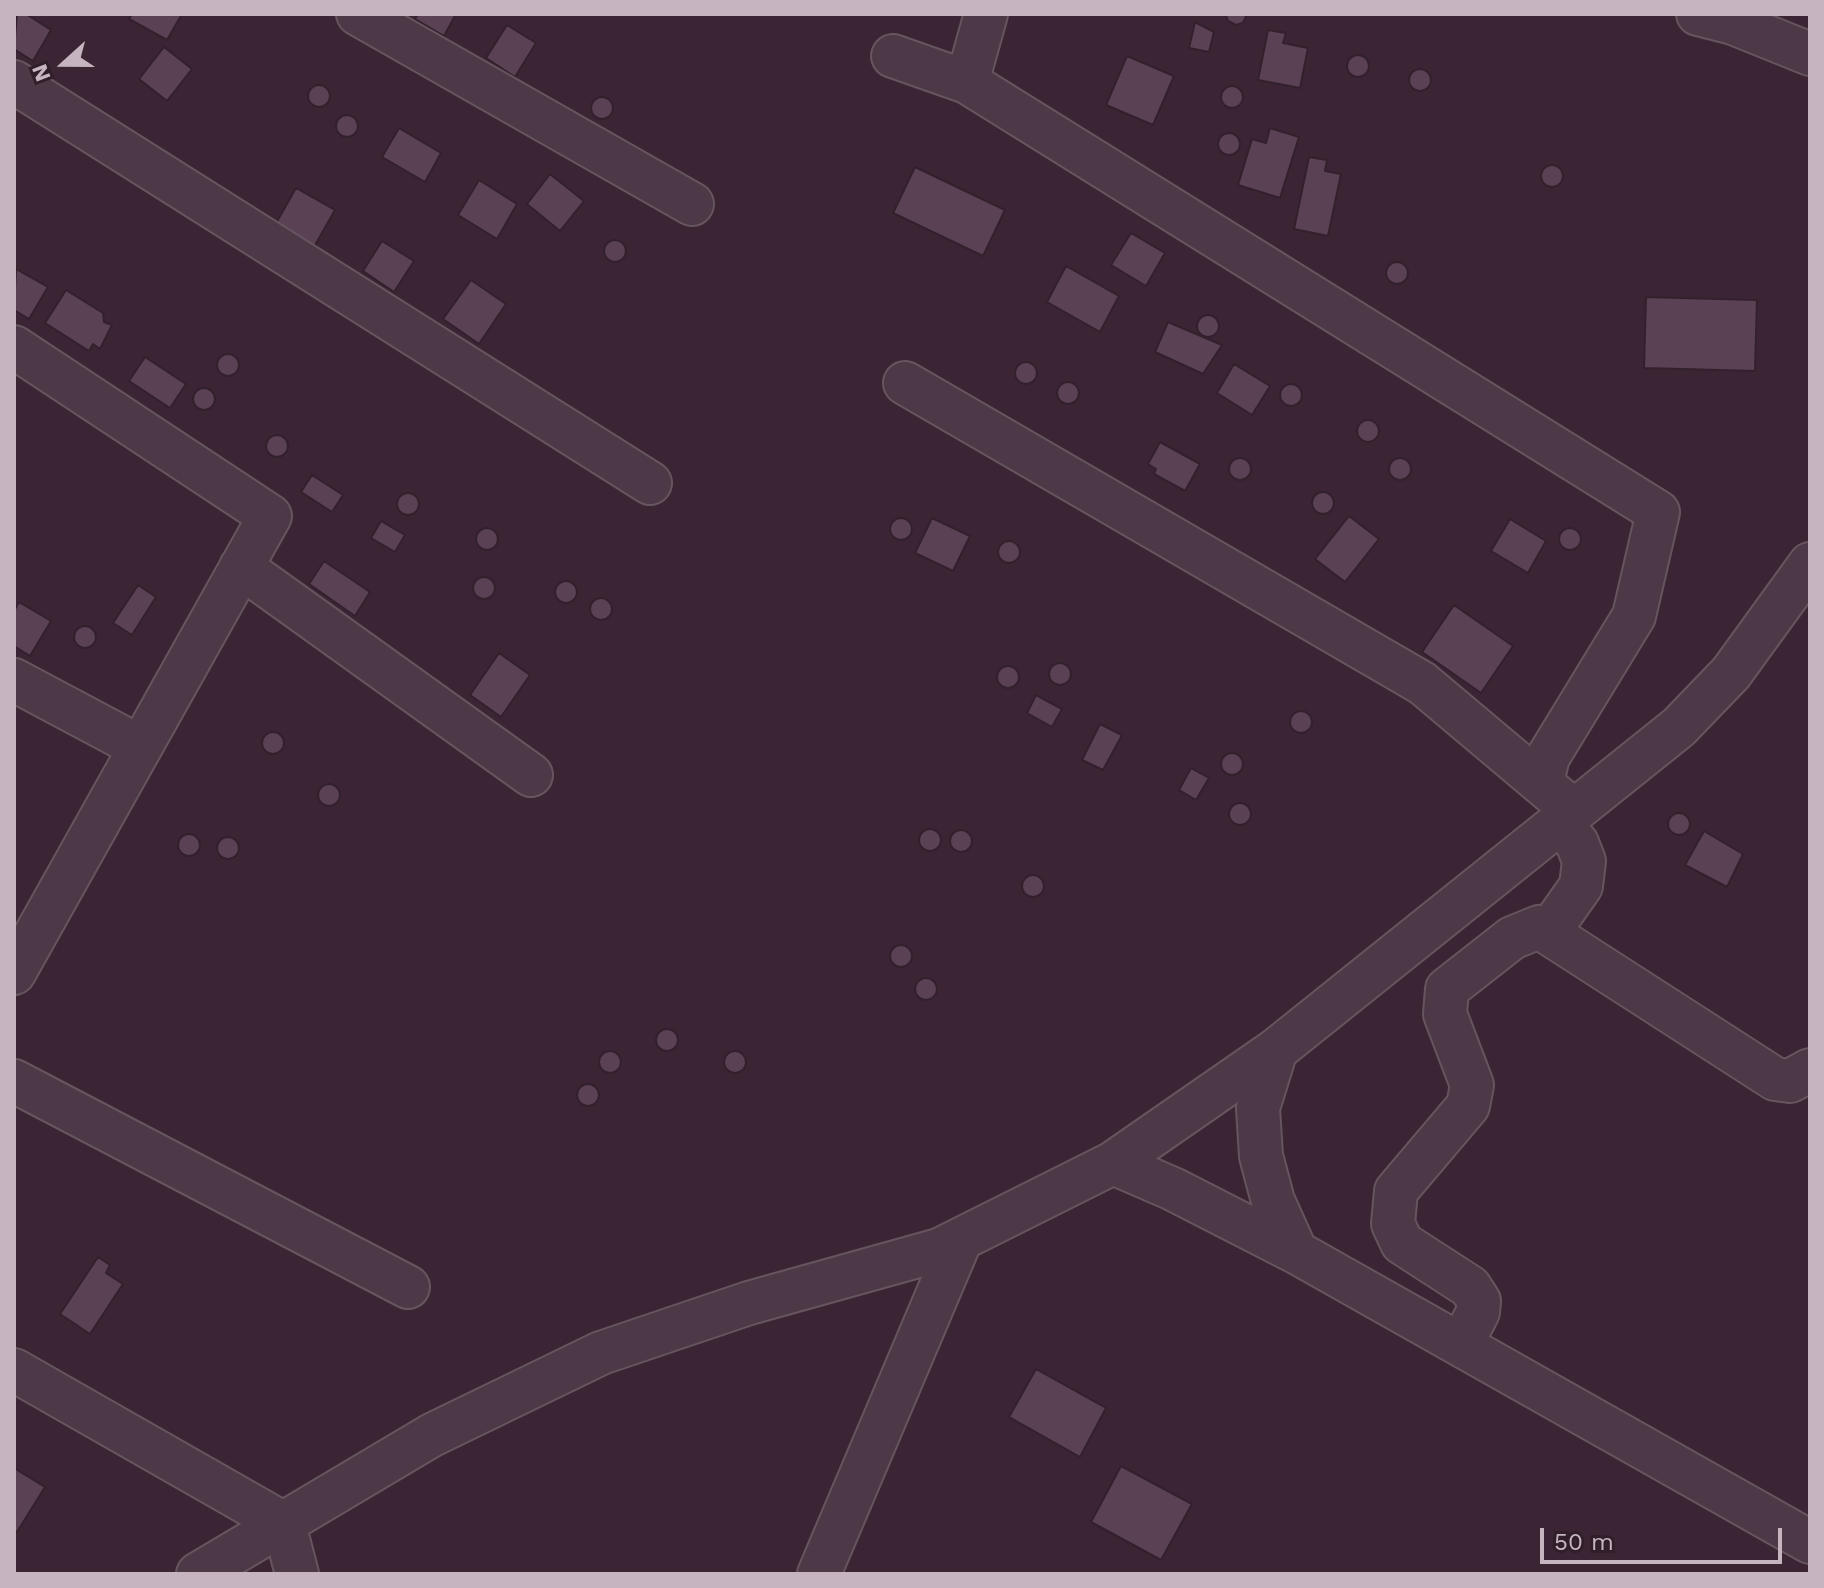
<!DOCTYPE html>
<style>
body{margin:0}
#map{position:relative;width:1824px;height:1588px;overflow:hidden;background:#3b2535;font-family:"Work Sans",sans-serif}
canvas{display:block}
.frame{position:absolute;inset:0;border:16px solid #c7b4c1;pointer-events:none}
.north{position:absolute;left:24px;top:24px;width:80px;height:80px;-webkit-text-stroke:6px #311e2b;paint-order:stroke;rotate:249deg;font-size:22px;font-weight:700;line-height:32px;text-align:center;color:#c7b4c1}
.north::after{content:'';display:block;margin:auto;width:28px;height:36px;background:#c7b4c1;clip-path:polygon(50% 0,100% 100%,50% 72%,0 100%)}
.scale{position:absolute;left:1540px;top:1528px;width:242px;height:36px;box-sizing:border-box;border:4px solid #c7b4c1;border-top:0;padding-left:10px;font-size:24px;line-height:28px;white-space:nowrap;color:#c7b4c1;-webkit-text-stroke:6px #311e2b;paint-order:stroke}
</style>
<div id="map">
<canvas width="1824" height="1588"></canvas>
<div class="frame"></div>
<div class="north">N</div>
<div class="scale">50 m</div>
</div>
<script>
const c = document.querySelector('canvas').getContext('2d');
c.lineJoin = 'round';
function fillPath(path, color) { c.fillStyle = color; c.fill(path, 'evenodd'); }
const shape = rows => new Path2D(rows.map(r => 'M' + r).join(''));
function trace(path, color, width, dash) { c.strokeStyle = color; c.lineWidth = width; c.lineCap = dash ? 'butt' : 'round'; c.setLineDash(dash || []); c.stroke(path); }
const building = shape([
 [17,14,26,14,51,30,33,61,14,49,17,14],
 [132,14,182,14,167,40,129,19,132,14],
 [418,14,456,14,444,36,415,19,418,14],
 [1247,14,1243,23,1236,25,1228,21,1226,15,1247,14],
 [1195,22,1214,32,1209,52,1189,48,1195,22],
 [507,25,536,43,515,77,486,58,507,25],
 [1268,30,1286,33,1283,43,1308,48,1300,88,1258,80,1268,30],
 [164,47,192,69,167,101,139,79,164,47],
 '1347 66a11 11 0 1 1 22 0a11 11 0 1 1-22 0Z',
 [1127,56,1174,76,1153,125,1106,105,1127,56],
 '1409 80a11 11 0 1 1 22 0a11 11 0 1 1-22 0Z',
 '308 96a11 11 0 1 1 22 0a11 11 0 1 1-22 0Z',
 '1221 97a11 11 0 1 1 22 0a11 11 0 1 1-22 0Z',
 '591 108a11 11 0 1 1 22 0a11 11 0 1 1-22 0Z',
 '336 126a11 11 0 1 1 22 0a11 11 0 1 1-22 0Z',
 [399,128,441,153,425,182,382,157,399,128],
 [1270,128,1299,137,1280,198,1238,185,1252,139,1266,143,1270,128],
 '1218 144a11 11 0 1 1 22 0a11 11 0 1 1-22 0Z',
 [1309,157,1327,160,1325,171,1341,174,1328,236,1294,229,1309,157],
 '1541 176a11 11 0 1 1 22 0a11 11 0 1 1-22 0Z',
 [915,167,1005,210,983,256,893,213,915,167],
 [550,174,584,201,560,231,527,204,550,174],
 [479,180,517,204,497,239,458,215,479,180],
 [296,188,335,210,314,247,275,225,296,188],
 [1131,233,1165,253,1146,286,1111,265,1131,233],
 '604 251a11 11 0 1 1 22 0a11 11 0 1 1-22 0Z',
 [382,241,414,261,394,292,363,271,382,241],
 '1386 273a11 11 0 1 1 22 0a11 11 0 1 1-22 0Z',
 [1066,266,1119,296,1100,332,1047,302,1066,266],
 [16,269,48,287,29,319,14,310,16,269],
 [471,280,506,304,479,344,443,319,471,280],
 [66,290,103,313,104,322,112,325,100,349,93,344,89,351,45,323,66,290],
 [1646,297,1757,300,1755,371,1644,368,1646,297],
 '1197 326a11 11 0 1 1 22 0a11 11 0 1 1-22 0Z',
 [1168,322,1222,345,1203,374,1155,352,1168,322],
 '217 365a11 11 0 1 1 22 0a11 11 0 1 1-22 0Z',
 [145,357,186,384,170,408,129,381,145,357],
 '1015 373a11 11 0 1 1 22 0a11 11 0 1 1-22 0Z',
 [1234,364,1270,386,1252,415,1217,393,1234,364],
 '1057 393a11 11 0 1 1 22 0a11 11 0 1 1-22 0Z',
 '1280 395a11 11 0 1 1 22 0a11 11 0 1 1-22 0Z',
 '193 399a11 11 0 1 1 22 0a11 11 0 1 1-22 0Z',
 '1357 431a11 11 0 1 1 22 0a11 11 0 1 1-22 0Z',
 '266 446a11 11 0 1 1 22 0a11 11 0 1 1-22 0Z',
 [1160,442,1200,464,1185,491,1154,474,1156,469,1148,464,1160,442],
 '1229 469a11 11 0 1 1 22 0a11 11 0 1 1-22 0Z',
 '1389 469a11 11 0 1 1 22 0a11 11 0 1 1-22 0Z',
 [312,475,343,495,332,512,301,492,312,475],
 '1312 503a11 11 0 1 1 22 0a11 11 0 1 1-22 0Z',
 '397 504a11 11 0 1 1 22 0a11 11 0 1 1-22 0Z',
 [1349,516,1379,539,1345,582,1315,559,1349,516],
 [932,518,970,536,953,571,915,553,932,518],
 '890 529a11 11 0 1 1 22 0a11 11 0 1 1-22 0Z',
 [1510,519,1546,541,1528,573,1491,551,1510,519],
 [381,521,405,535,395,552,371,538,381,521],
 '1559 539a11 11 0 1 1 22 0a11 11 0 1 1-22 0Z',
 '476 539a11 11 0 1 1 22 0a11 11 0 1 1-22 0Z',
 '998 552a11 11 0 1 1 22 0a11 11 0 1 1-22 0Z',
 [324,561,370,592,355,616,309,584,324,561],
 '473 588a11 11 0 1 1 22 0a11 11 0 1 1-22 0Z',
 '555 592a11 11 0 1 1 22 0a11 11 0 1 1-22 0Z',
 [138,585,156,597,132,635,113,623,138,585],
 '590 609a11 11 0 1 1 22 0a11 11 0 1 1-22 0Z',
 [19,602,51,621,30,656,14,646,14,611,19,602],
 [1454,605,1513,646,1481,693,1422,652,1454,605],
 '74 637a11 11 0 1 1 22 0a11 11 0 1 1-22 0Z',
 [499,653,530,675,501,717,470,695,499,653],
 '1049 674a11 11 0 1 1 22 0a11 11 0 1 1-22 0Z',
 '997 677a11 11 0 1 1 22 0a11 11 0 1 1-22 0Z',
 [1036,695,1062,709,1052,727,1027,713,1036,695],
 '1290 722a11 11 0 1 1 22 0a11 11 0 1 1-22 0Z',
 [1100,724,1122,735,1103,770,1082,760,1100,724],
 '262 743a11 11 0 1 1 22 0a11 11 0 1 1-22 0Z',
 '1221 764a11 11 0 1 1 22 0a11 11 0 1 1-22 0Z',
 [1191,768,1209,778,1196,800,1179,790,1191,768],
 '318 795a11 11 0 1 1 22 0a11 11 0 1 1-22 0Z',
 '1229 814a11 11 0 1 1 22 0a11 11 0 1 1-22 0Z',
 '1668 824a11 11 0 1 1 22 0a11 11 0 1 1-22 0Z',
 '919 840a11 11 0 1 1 22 0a11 11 0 1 1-22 0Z',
 '950 841a11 11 0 1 1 22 0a11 11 0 1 1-22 0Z',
 [1704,831,1743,854,1727,887,1685,865,1704,831],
 '178 845a11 11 0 1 1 22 0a11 11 0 1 1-22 0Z',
 '217 848a11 11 0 1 1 22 0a11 11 0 1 1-22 0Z',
 '1022 886a11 11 0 1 1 22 0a11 11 0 1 1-22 0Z',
 '890 956a11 11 0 1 1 22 0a11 11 0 1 1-22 0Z',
 '915 989a11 11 0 1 1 22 0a11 11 0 1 1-22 0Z',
 '656 1040a11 11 0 1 1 22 0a11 11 0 1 1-22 0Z',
 '599 1062a11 11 0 1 1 22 0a11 11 0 1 1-22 0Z',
 '724 1062a11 11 0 1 1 22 0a11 11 0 1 1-22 0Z',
 '577 1095a11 11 0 1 1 22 0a11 11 0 1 1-22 0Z',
 [98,1257,110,1265,106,1273,123,1284,90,1334,60,1314,98,1257],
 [1036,1369,1106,1408,1080,1457,1009,1417,1036,1369],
 [1121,1466,1192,1504,1161,1560,1091,1522,1121,1466],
 [14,1468,45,1487,17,1532,14,1531,14,1468]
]);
fillPath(building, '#5b4154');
trace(building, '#33202d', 2);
const minor = shape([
 [358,14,692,204],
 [1698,14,1733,23,1810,54],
 [893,56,967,82,1658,512,1634,616,1548,757,1542,782],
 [14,82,650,483],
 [967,82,986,14],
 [14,347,270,516,14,973],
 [905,383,1422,683,1561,800],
 [241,567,531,775],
 [14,680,140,747],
 [1548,933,1581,886,1584,861,1577,843,1560,824],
 [1276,1050,1258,1108,1261,1156,1273,1201,1296,1252],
 [14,1081,408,1287],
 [1113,1163,1173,1189,1296,1252,1810,1542],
 [1461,1345,1478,1312,1479,1301,1470,1287,1402,1243,1393,1224,1396,1191,1468,1106,1472,1085,1445,1014,1447,989,1512,938,1539,927,1775,1079,1790,1081,1810,1070],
 [14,1370,284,1524,297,1574],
 [198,1574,432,1435,601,1353,749,1303,939,1250,1113,1163,1276,1050,1679,727,1731,673,1810,564],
 [819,1574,961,1239]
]);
trace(minor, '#675461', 46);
trace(minor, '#4c3846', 42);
</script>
